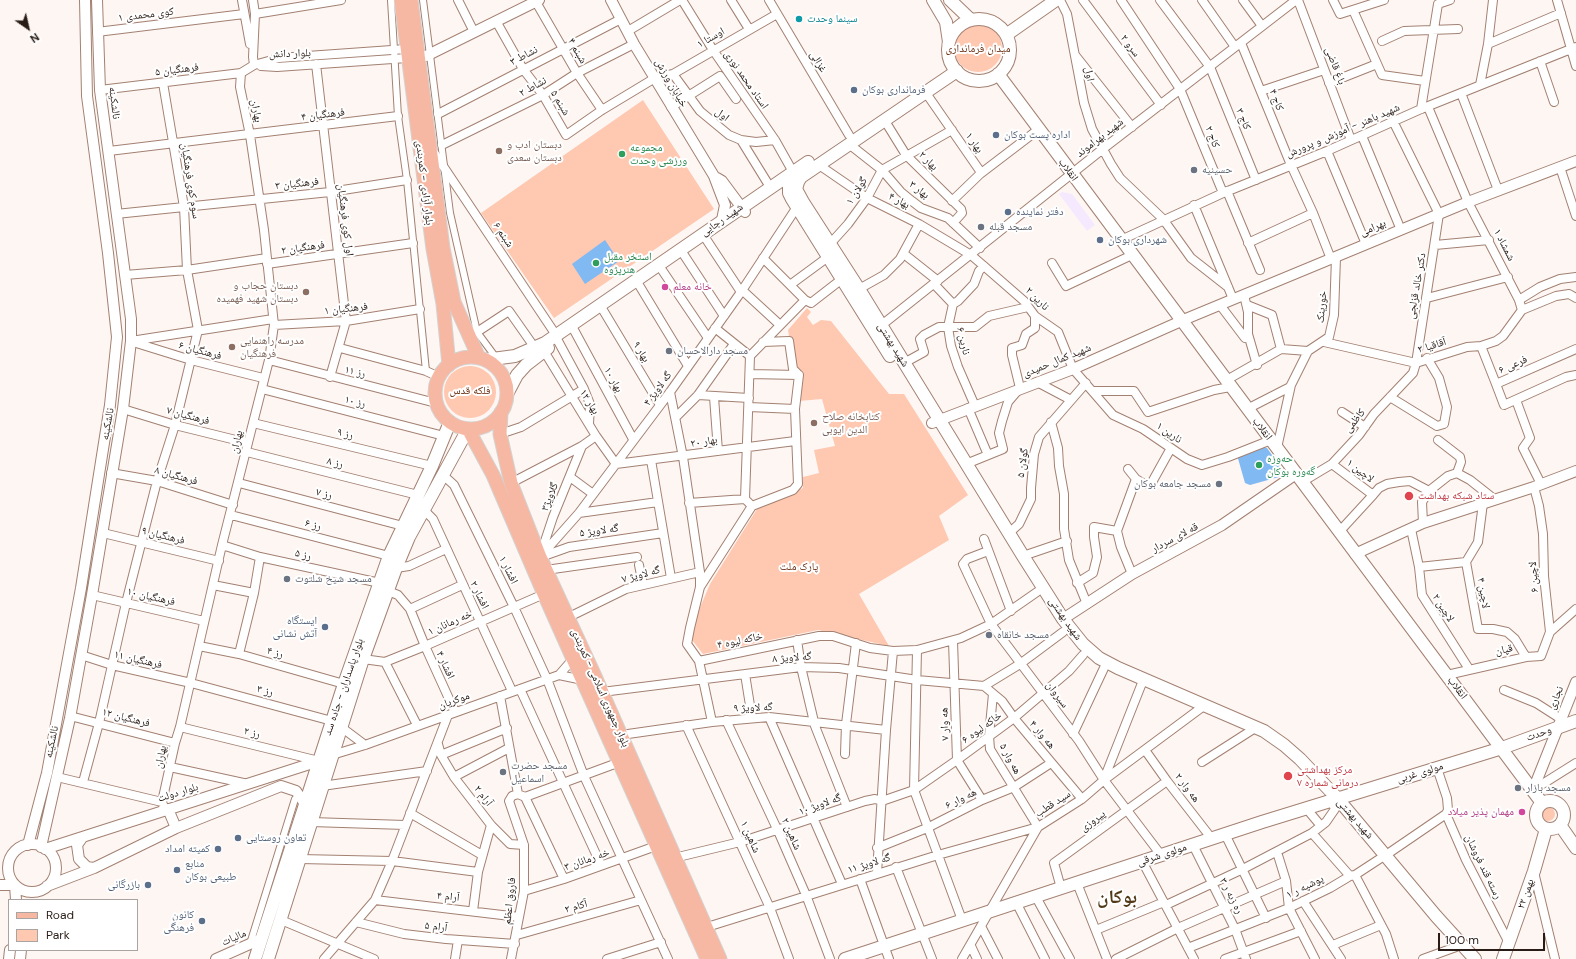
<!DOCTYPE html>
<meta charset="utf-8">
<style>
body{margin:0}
#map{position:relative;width:1576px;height:959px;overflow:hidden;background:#fef6f3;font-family:"DM Sans",sans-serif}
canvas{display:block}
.legend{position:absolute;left:8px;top:899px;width:130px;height:52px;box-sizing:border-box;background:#fff;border:1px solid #a9a4a2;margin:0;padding:5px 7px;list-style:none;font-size:12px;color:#291c16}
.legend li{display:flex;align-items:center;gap:8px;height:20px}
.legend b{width:20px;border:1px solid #a9a4a2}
.north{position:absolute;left:8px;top:8px;width:40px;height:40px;-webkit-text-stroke:3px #fff;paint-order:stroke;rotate:146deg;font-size:11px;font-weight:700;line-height:16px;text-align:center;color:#291c16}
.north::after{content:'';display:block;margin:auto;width:14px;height:18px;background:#291c16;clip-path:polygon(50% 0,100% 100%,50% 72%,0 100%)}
.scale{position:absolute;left:1438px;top:933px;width:107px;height:18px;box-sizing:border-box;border:2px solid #291c16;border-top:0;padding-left:5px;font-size:12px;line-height:14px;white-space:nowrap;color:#291c16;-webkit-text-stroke:3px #fff;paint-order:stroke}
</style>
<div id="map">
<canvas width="1576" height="959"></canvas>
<ul class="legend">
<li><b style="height:5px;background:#f7b8a3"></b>Road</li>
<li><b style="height:11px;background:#fec8b1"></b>Park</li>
</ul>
<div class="north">N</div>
<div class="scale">100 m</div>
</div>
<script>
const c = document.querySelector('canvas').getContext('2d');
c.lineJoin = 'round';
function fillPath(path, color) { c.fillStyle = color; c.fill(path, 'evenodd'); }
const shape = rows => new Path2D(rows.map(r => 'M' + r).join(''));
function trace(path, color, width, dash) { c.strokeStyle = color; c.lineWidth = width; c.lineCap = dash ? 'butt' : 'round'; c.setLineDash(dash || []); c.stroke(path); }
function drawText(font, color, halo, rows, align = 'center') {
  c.font = font + ' "DM Sans","Noto Naskh Arabic",sans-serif'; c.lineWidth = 4; c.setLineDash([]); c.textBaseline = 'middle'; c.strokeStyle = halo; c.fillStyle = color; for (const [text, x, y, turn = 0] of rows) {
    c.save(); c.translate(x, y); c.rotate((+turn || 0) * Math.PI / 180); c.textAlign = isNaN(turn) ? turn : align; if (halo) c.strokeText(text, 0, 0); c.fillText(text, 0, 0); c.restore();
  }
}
fillPath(shape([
 [1062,192,1072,194,1095,225,1087,231,1059,194]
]), '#f4e9fe');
fillPath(shape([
 '954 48a24 24 0 1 1 48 0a24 24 0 1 1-48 0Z',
 [643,100,714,209,554,318,481,213],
 [807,308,811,312,807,317,813,325,821,320,831,321,889,394,904,394,968,495,939,516,949,540,859,594,889,646,818,630,703,654,692,640,696,617,710,584,757,509,803,488,803,477,819,473,814,450,835,446,822,399,799,401,788,330],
 '444 392a26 26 0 1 1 52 0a26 26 0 1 1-52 0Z',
 '1541 814a7 7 0 1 1 14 0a7 7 0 1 1-14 0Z'
]), '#fec8b1');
fillPath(shape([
 [605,240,619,261,585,284,572,264],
 [1261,447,1267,448,1286,475,1250,485,1245,483,1237,455]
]), '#81b9f3');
const pedestrian = shape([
 [391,0,398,116,407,180,426,371],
 [423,0,450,213,477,332,497,359],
 [250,944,295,799]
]);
const minor = shape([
 [242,0,250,44],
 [253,0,255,14,253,57,254,65],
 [458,0,474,32],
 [682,0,713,50,775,140,793,172],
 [731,0,749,29],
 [769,0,849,135],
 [1060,0,1067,14,1084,103,1092,129,1111,164,1120,178,1163,219,1191,258,1228,287],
 [1083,0,1161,105],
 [1121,0,1180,89,1223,193],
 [1160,0,1210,67,1256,180],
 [1202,0,1235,47],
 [1243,0,1262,26],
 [1298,0,1351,140],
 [1333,0,1340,14,1384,0],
 [1557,0,1576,66],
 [536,2,577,73,602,110],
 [1438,4,1450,0],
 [1353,10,1382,75,1425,81],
 [255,14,341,0],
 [496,21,523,69,543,95,566,135,602,110,655,78,673,74,777,14],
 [628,31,680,0],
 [97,32,244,14],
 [1382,41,1404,31,1458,29],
 [1241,43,1291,165,1313,213,1331,259],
 [1488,44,1561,13],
 [1075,55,1132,127],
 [1540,61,1554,102],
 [316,64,346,321,330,377],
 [261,66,277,67,407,58],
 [673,74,700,111,729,135,741,140,756,142,775,140],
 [1329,83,1377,64],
 [1480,85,1488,44,1493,0],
 [100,90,241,73,254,65,279,58,406,49],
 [1261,91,1324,70],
 [926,93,980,171,980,174,952,201],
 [1461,93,1498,190],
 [671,107,720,76,736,99],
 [1421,109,1438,4],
 [438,114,621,19],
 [885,121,906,155,961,209,962,213,953,223],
 [1362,136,1401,230],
 [741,140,770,187],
 [849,144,882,170,901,192,912,201,921,208,948,218,980,248],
 [442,145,543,95,577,73,634,44],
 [109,151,398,116],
 [433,151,556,335],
 [1327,151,1366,244],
 [819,165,867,198,919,224,971,255,985,267,1024,301,1035,316,1058,332,1073,369,1113,415,1143,429,1187,459,1202,465,1228,457,1271,440],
 [1560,167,1576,216],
 [980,174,1039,129],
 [1227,191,1260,270],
 [1194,205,1233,299],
 [116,214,330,192,407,180],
 [706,239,741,292],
 [1121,240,1223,193,1327,151,1421,109,1576,47],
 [1248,243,1313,213],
 [830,244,848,224,867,198,882,170,952,130],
 [1435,245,1489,240],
 [904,254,938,281],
 [684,255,724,316],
 [763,258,805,300,811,303,842,279],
 [1052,263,1066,286,1132,255],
 [267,264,413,243],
 [662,270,708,338],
 [125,275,187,270,267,258],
 [934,284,953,304],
 [639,285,688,366],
 [790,285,828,257],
 [859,289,884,275,900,259,919,224],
 [742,290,780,325],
 [1244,295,1248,312,1248,334,1257,365],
 [1427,298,1508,277],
 [1519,300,1540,287,1560,279,1576,277],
 [1220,305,1245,338],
 [1247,305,1272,315,1281,349],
 [603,310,660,405],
 [1522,310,1556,296,1569,294,1576,298],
 [274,325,346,321,420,309],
 [715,328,750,356],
 [878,328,1104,148,1296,0],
 [574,330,633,439],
 [477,332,509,311,535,348],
 [131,341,273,319],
 [558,341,584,389,590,404,589,424],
 [133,342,191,360,263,378],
 [763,342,789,341,793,369,799,375,795,409,798,484,793,490,752,506,700,587,690,628,687,644,699,661,819,636,833,636,870,648,893,651,917,650,961,638,991,624,1037,592],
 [1324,342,1416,363,1467,347,1481,346,1496,341,1503,336,1522,310,1519,300,1468,202,1428,107],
 [1481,346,1496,384,1576,349],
 [340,348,426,371,439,377],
 [544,351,596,436,616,464,795,441],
 [269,360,436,403],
 [904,363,924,352,920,339,924,335,939,327,975,327,989,316,1028,307],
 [750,374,799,375],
 [1225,381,1281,349,1308,351,1329,337,1334,315,1336,257],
 [1037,382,1071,400],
 [1496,384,1504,405,1566,377,1576,375],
 [262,389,444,436],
 [1094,391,1134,391,1148,412,1214,390,1230,387],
 [670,392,683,457,700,572,700,587],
 [698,395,749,398],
 [714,397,718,451],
 [1390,397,1437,426,1444,424,1447,407,1439,378,1427,358],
 [1516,400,1530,438,1523,448,1541,484],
 [975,406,958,367,951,346,948,327,953,304,958,301,974,284,979,271,984,266],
 [749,407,795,409],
 [968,408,988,455],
 [123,409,175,425,248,443],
 [1247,409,1290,387,1308,351],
 [1342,412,1365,427],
 [676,417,698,395,734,344],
 [1051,422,1058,448,1059,466,1064,494,1064,529,1069,560,1087,604],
 [253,423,432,466],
 [500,434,521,427,584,389],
 [1438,440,1460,457,1461,462,1457,473],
 [1277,448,1291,385],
 [247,452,418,495],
 [651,460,671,578],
 [966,464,1003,449,999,433,1002,421,1008,402,1020,388,1012,355,1012,348,1022,345,1026,334,1035,328,1035,316],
 [1332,464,1373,495,1379,488,1387,484,1399,482,1410,481,1429,491,1448,476,1457,473],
 [1128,469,1136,479,1144,484,1151,484,1171,448],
 [111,473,157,481,233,505],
 [1457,473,1470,480,1494,499],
 [443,475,454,485,514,607,547,679,584,776,668,959],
 [570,477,593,494],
 [1302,482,1332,464,1359,435,1374,414,1413,373,1416,363,1439,214,1393,121],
 [239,483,403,526],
 [511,483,582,446,596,436],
 [1534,487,1539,506,1543,534,1544,576,1550,632,1576,609],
 [689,503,745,499],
 [1483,503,1478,542,1466,562,1478,629,1493,629,1507,632,1515,639,1526,657],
 [752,506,745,499,750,356,805,300],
 [424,510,433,519,512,691],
 [579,513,658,502],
 [231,515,389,556],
 [1423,523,1422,502,1429,491],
 [1411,529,1419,567,1422,595,1469,669],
 [1117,531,1136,479],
 [1339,532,1373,495],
 [103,533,219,561],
 [1009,533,1019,524,1031,499,1031,488,1034,454,1039,437,1086,383],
 [984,539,1011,611],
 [222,545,260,557,380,583],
 [542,550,553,517,582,446],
 [988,551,967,559,963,564,991,624,1079,741,1104,780,1161,855],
 [1023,556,1067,541],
 [540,557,579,513,670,392,741,292,797,207],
 [541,557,569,547,663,533],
 [639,565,643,585],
 [1419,567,1466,562],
 [396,568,409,566,446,549],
 [546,570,637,557],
 [1077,583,1093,573,1097,557,1094,537,1094,527,1117,531,1121,547,1132,574],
 [213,585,254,593,260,557],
 [388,591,398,595,410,609,425,646,455,712],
 [92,595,204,621],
 [410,609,462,585],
 [569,617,626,589,700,572],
 [797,640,801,667,815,726,847,807],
 [953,641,957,760,982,800],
 [199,646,239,654,344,684],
 [917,650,914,790,962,920],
 [239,654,254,593],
 [81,655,112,665,191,683,332,721],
 [363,659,385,662,425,646,544,594],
 [699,661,712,722],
 [385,662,417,725],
 [745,674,752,718],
 [559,675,573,659],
 [1447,675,1526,657,1541,656,1550,632],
 [984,686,1002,701,1014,718,1082,799],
 [984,686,1020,664,1063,632],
 [520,689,601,865],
 [1504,690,1536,703,1561,719],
 [602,692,801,667,839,668,917,680,984,686],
 [500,696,518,794],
 [70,716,175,743],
 [769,717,842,884],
 [726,720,778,831,806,895,830,959],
 [686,725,770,908,789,959],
 [180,727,319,761],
 [341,727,365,745],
 [1073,734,1104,668],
 [621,735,712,722,769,717,886,730],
 [438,744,441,755,454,777,491,825,510,844,524,845],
 [1145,750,1167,781,1212,839],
 [845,754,846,724,856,643],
 [332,755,365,745,559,675,583,680],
 [441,755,507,728],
 [1202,762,1252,730],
 [170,767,248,784],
 [1437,768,1447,798,1448,810,1446,814,1466,860,1509,943],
 [57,777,162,802],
 [454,777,509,748],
 [1104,779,1142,683],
 [83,782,99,723,126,603,157,481,175,425,198,330,187,270,184,207,163,83],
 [322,786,427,771],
 [1533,790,1576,763],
 [525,797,620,762],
 [882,801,914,790,957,760,1014,718,1069,671,1083,655],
 [1306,808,1321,826],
 [165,810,162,802,175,743,180,727,222,545,269,360,274,325,264,230,250,135,240,87,241,73],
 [410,813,482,855],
 [311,822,405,825],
 [1312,833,1350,876],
 [1225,834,1266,918],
 [1193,845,1235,929,1246,959],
 [877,848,927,828,982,800,1014,787,1051,763],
 [1277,852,1286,881,1289,908,1315,959],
 [1386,855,1446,814],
 [674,858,740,842,865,801,875,799,882,801],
 [300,859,392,861,478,872],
 [1142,861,1194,959],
 [896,867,932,959],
 [1534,872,1555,959],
 [877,873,886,730,893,651],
 [1355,875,1386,934,1394,959],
 [860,879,889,959],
 [1077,883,1107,959],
 [1061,888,1054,863,1167,781],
 [524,891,564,879,656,846],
 [1036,897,1070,959],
 [375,900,519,917],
 [1303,901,1341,959],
 [1017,904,1045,959],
 [1166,905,1241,870,1312,833,1326,822,1335,809,1331,800],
 [473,911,478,872,491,825],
 [281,920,374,959],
 [356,922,404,934,446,939,515,944],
 [707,927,938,855,1038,827,990,749,989,736,993,694],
 [982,928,998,959],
 [1096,930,1164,902],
 [517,935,641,900],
 [1333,945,1381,925],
 [971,946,977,959],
 [1188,948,1289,908,1330,888,1350,876,1355,875,1381,858],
 [324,959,375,900,392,861,448,715],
 [455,959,458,940],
 [511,959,524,891,524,845,509,801,512,796,518,794,525,797,564,879],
 [607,959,661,942],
 [962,959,1038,827,1082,799,1104,780,1201,708],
 [1116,959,1178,928,1286,881],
 [1225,959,1301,931],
 [1423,959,1456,947]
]);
const tertiary = shape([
 [611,0,634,44,714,176,725,205,722,220],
 [412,58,426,56,539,0],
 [717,178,722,181,745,212],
 [932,423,1073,369,1188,318,1468,202,1576,161],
 [1355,554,1423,523,1534,487,1576,471],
 [1063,619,1132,574,1222,525,1296,474],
 [1533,790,1576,682],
 [168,809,176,828],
 [82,838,77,845,79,859,87,867,94,868],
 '8 868a24 24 0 1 1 48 0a24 24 0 1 1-48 0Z',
 [28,845,47,773,81,588,110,405,117,337,108,253,87,96,85,0],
 [41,847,70,718,92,595,123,409,131,341,131,319,100,90,97,0],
 [45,849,319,761],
 [0,885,15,885,16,900],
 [47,886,94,868,176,828,281,786,296,791,305,804],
 [9,959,10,950],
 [20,959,21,950],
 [216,959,261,939]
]);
const secondary = shape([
 [933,0,946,22,949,42],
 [950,0,971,20],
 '948 50a31 31 0 1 1 62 0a31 31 0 1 1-62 0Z',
 [1006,35,1056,0],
 [957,71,801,177,798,182,796,189,803,202,859,289,1023,556,1063,619,1083,644,1099,658,1118,668,1264,731,1284,745,1300,759,1338,799,1436,916,1475,959],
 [998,74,1542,803],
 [789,183,789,193,792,199,890,356],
 [485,360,515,356,545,343,808,162],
 [507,394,517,375,526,365,548,348],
 '1536 815a14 14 0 1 1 28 0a14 14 0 1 1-28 0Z',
 [1560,825,1576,848],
 [255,959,344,684,389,556,432,466,450,422],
 [268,959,363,659,396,568,409,537,468,429],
 [845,959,1262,822,1502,748,1576,721],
 [1503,959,1534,871,1546,829]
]);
const primary = shape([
 [401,0,433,249,443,304,449,365],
 [411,0,443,248,454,302,479,358],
 '435 393a36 36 0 1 1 72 0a36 36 0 1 1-72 0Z',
 [501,412,500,434,511,483,540,557,593,672,720,959],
 [468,429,493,475,544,594,707,959]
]);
trace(pedestrian, '#a38172', 8);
trace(minor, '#a38172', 10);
trace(tertiary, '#a38172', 12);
trace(secondary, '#a38172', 14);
trace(primary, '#d4d2d0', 15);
trace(pedestrian, '#fff', 6);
trace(minor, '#fff', 8);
trace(tertiary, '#fff', 10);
trace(secondary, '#fff', 12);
trace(primary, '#f7b8a3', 13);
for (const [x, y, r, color] of [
 [799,19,4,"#0f9aa8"],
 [854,90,4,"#5c6f8a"],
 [996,135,4,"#5c6f8a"],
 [499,151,4,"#8d6e63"],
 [622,154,4,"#2e9e5b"],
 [1194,170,4,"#6b7280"],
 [1008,212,4,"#5c6f8a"],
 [981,227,4,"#6b7280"],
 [1100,240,4,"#5c6f8a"],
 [596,263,4,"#2e9e5b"],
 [665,287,4,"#d1479c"],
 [306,292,4,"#8d6e63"],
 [232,347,4,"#8d6e63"],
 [669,351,4,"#6b7280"],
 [814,423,4,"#8d6e63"],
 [1259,465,4,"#2e9e5b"],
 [1219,484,4,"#6b7280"],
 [1409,496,5,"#e0444e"],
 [287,579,4,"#6b7280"],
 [325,627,4,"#5c6f8a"],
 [989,635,4,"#6b7280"],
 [503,772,4,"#6b7280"],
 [1288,776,5,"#e0444e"],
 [1518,788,4,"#6b7280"],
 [1522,812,4,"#d1479c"],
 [238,838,4,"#5c6f8a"],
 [218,849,4,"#5c6f8a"],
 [177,870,4,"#5c6f8a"],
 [148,885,4,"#5c6f8a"],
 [202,921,4,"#5c6f8a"]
]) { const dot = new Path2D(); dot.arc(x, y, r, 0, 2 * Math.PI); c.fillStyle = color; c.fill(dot); trace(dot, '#fff', 1.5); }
drawText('11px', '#291c16', '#fff', [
 ["کوی محمدی ۱",146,15,-7],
 ["اوستا ۱",711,38,-30],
 ["سرو ۲",1130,46,53],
 ["شبنم ۴",577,51,60],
 ["بلوار دانش",290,54,-2],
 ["نشاط ۳",524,56,-28],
 ["غزالی",818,62,59],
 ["باغ قاضی",1335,66,69],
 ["فرهنگیان ۵",177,70,-7],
 ["اول",1089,74,80],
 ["استاد محمد نوری",746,80,55],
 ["خیابان ورزش",671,83,60],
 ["نشاط ۲",533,87,-29],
 ["کاج ۴",1276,100,68],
 ["نالشکینه",114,103,83],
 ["شبنم ۵",560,103,59],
 ["بهاران",256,111,79],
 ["فرهنگیان ۴",323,115,-7],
 ["اول",722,115,38],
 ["کاج ۳",1243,119,67],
 ["شهید باهنر - آموزش و پرورش",1343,131,-23],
 ["کاج ۲",1212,137,68],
 ["شهید بهراموند",1100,138,-38],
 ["بهار ۱",974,143,55],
 ["بهار ۲",928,161,45],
 ["انقلاب",1068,170,54],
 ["سوم کوی فرهنگیان",190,181,81],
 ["بلوار آزادی - کمربندی",424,183,83],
 ["فرهنگیان ۳",297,184,-6],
 ["بهار ۳",919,190,37],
 ["گولان ۱",857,191,-58],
 ["بهار ۴",899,201,27],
 ["اول کوی فرهنگیان",345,220,83],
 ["شهید رجایی",722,220,-35],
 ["بهرامی",1373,228,-23],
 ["شبنم ۶",503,235,56],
 ["شمشاد ۱",1504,245,63],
 ["فرهنگیان ۲",303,248,-8],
 ["دکتر خالد قزلجی",1417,286,-80],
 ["نارین ۲",1037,299,45],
 ["خورینک",1322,307,-85],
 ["فرهنگیان ۱",346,309,-6],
 ["نارین ۶",963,341,77],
 ["شهید بهشتی",893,345,58],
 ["آقاقیا ۲",1432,346,-17],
 ["فرهنگیان ۶",200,351,15],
 ["بهار ۹",641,352,59],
 ["شهید کمال حمیدی",1057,361,-22],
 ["فرعی ۶",1513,365,-24],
 ["رز ۱۱",355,372,13],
 ["بهار ۱۰",613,380,61],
 ["گه لاویژ ۴",658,389,-54],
 ["رز ۱۰",355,402,14],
 ["بهار ۱۲",589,402,58],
 ["فرهنگیان ۷",188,416,15],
 ["کاظمی",1355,421,-52],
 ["نالشکینه",108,424,-80],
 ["انقلاب",1262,429,53],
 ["نارین ۱",1169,433,35],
 ["رز ۹",345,434,13],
 ["بهاران",237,442,-77],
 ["بهار ۲۰",704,442,-9],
 ["رز ۸",335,463,14],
 ["گولان ۵",1023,463,-82],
 ["لاچین ۱",1360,471,37],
 ["فرهنگیان ۸",176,476,16],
 ["رز ۷",324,494,15],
 ["گلاویژ۳",550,497,-68],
 ["رز ۶",313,525,15],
 ["گه لاویژ ۵",599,531,-8],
 ["فرهنگیان ۹",163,536,14],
 ["قه لای سردار",1175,538,-28],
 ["رز ۵",303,555,12],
 ["افشار ۱",508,570,64],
 ["گه لاویژ ۷",641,575,-15],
 ["لاچین ۶",1534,577,-94],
 ["لاچین ۴",1483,593,80],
 ["افشار ۲",479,595,64],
 ["فرهنگیان ۱۰",151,597,13],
 ["لاچین ۲",1443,608,58],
 ["شهید بهشتی",1065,619,55],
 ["خه رمانان ۱",450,623,-24],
 ["خاکه لیوه ۴",740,641,-12],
 ["قپان",1504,650,-12],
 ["رز ۴",275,653,16],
 ["گه لاویژ ۸",792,658,-4],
 ["فرهنگیان ۱۱",138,660,13],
 ["افشار ۴",445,665,65],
 ["بلوار پاسداران - جاده سد",344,687,-71],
 ["بلوار جمهوری اسلامی - کمربندی",600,688,66],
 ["انقلاب",1457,688,53],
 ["رز ۳",265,691,15],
 ["سیروان",1057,695,53],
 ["نجاری",1556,698,-67],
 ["موکریان",454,701,-20],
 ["گه لاویژ ۹",753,708,-2],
 ["فرهنگیان ۱۲",126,718,14],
 ["هه وار ۷",945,724,-92],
 ["خاکه لیوه ۶",982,728,-36],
 ["رز ۲",252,733,14],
 ["وحدت",1539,734,-20],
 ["هه وار ۴",1042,735,50],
 ["نالشکینه",52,742,-78],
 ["بهاران",161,757,-78],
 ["هه وار ۵",1010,759,61],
 ["مولوی غربی",1420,773,-17],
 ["هه وار ۲",1187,788,52],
 ["بلوار دولت",178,793,-17],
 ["آرام ۲",483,796,52],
 ["هه وار ۶",961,799,-26],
 ["سید قطب",1053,804,-33],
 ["گه لاویژ ۱۰",820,805,-20],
 ["شهید بهشتی",1355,819,49],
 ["پیروزی",1093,821,-36],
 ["شاهین ۲",791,834,66],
 ["شاهین ۱",750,837,66],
 ["مولوی شرقی",1162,855,-18],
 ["خه رمانان ۳",587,860,-19],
 ["گه لاویژ ۱۱",869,864,-17],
 ["رسته قند فروشان",1483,867,64],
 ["۱ پوشپه ر",1305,887,-26],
 ["۲۲ بهمن",1526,894,-71],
 ["ره زبه ر ۳",1231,896,63],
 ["آرام ۴",448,897,6],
 ["فاروق اعظم",510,901,-84],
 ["آکام ۲",576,907,-16],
 ["آرام ۵",436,927,7],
 ["مالیات",234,938,-24]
]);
drawText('11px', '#0d838f', '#fff', [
 ["سینما وحدت",807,19]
], 'left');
drawText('11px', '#682c0f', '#fff', [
 ["میدان فرمانداری",978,49],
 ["فلکه قدس",470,391],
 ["پارک ملت",799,567]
]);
drawText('11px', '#4e5e75', '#fff', [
 ["فرمانداری بوکان",862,90],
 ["اداره پست بوکان",1004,135],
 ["دفتر نماینده",1016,212],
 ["شهرداری بوکان",1108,240],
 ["ایستگاه",317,621,"right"],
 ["آتش نشانی",317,634,"right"],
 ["تعاون روستایی",246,838],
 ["کمیته امداد",210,849,"right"],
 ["منابع",185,864],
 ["طبیعی بوکان",185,877],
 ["بازرگانی",140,885,"right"],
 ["کانون",194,915,"right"],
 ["فرهنگی",194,928,"right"]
], 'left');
drawText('11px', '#785e54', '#fff', [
 ["دبستان ادب و",507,145],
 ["دبستان سعدی",507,158],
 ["دبستان حجاب و",298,286,"right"],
 ["دبستان شهید فهمیده",298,299,"right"],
 ["مدرسه راهنمایی",240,341],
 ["فرهنگیان",240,354],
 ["کتابخانه صلاح",822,417],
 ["الدین ایوبی",822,430]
], 'left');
drawText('11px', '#27864d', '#fff', [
 ["مجموعه",630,148],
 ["ورزشی وحدت",630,161],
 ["استخر مقبل",604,257],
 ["هنرپژوه",604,270],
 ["حه‌وزه",1267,459],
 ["گه‌وره بوکان",1267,472]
], 'left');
drawText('11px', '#5b616d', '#fff', [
 ["حسینیه",1202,170],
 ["مسجد قبله",989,227],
 ["مسجد دارالاحسان",677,351],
 ["مسجد جامعه بوکان",1211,484,"right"],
 ["مسجد شیخ شلتوت",295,579],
 ["مسجد خانقاه",997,635],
 ["مسجد حضرت",511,766],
 ["اسماعیل",511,779],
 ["مسجد بازار",1526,788]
], 'left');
drawText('11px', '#b23c85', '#fff', [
 ["خانه معلم",673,287],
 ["مهمان پذیر میلاد",1514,812,"right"]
], 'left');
drawText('11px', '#be3a42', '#fff', [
 ["ستاد شبکه بهداشت",1418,496],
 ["مرکز بهداشتی",1297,770],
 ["درمانی شماره ۷",1297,783]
], 'left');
drawText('bold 19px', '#523a17', '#fff', [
 ["بوکان",1117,898]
]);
</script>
